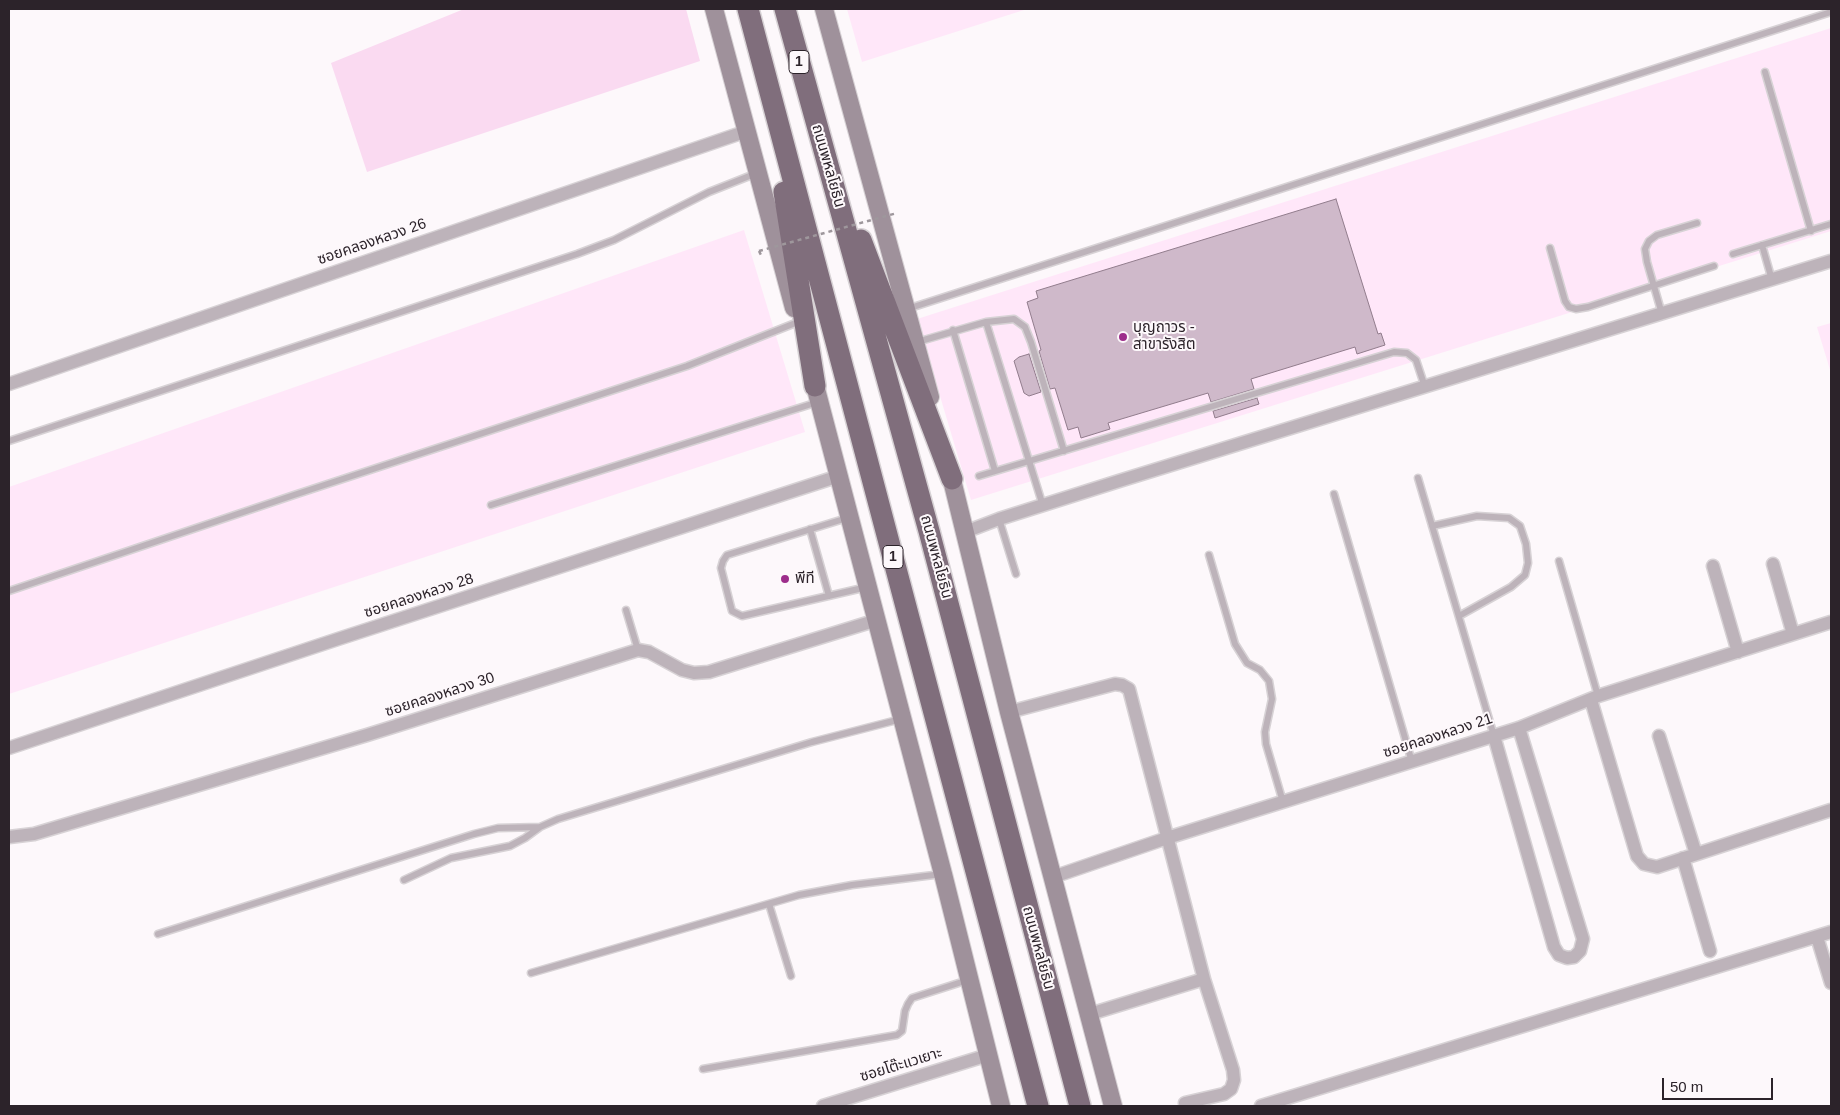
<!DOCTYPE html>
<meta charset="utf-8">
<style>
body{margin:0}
#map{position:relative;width:1840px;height:1115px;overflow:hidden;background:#fdf8fb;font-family:Helvetica,sans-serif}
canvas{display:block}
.frame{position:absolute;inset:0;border:10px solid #2c232a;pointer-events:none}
.scale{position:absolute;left:1662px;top:1078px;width:111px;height:22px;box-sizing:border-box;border:2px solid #2c232a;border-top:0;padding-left:6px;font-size:15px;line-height:18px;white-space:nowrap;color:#2c232a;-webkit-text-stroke:4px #fdf8fb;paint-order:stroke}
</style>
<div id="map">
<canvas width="1840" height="1115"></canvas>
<div class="frame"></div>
<div class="scale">50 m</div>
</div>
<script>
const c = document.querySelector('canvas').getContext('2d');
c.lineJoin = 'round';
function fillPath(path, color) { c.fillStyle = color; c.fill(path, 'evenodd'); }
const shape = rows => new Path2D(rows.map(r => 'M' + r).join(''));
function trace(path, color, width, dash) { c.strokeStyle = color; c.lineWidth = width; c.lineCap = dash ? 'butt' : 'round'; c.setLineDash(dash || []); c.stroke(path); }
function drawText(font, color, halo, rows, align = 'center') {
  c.font = font + ' Helvetica,"Noto Sans Thai",sans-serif'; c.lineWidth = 4; c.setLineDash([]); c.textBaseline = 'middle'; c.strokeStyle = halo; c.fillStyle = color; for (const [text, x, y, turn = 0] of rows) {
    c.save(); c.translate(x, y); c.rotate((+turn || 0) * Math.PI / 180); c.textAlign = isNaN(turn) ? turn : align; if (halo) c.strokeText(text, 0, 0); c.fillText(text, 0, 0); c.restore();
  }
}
fillPath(shape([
 [847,9,1027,9,862,62],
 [1831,28,1831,231,971,500,917,319],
 [744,230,805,432,9,694,9,487],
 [1831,323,1831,373,1817,327]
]), '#ffe7f9');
fillPath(shape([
 [464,9,686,9,700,61,367,172,331,63]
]), '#fadaf1');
const building = shape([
 [1336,199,1378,334,1381,333,1385,345,1357,354,1355,347,1251,379,1254,389,1211,402,1208,393,1108,423,1110,429,1081,438,1078,427,1068,430,1055,388,1050,389,1039,351,1041,350,1027,302,1038,298,1036,291,1336,199],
 [1029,354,1041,392,1029,396,1024,393,1014,361,1019,357,1029,354],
 [1257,398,1259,404,1215,418,1213,411,1257,398]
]);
fillPath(building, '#cfb9ca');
trace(building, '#927d8d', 1);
const service = shape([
 [1765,72,1811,231],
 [1762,245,1772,280],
 [1550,248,1565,301,1569,307,1576,309,1588,307,1714,266],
 [1733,254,1831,224],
 [907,309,1831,12],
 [1662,314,1647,262,1645,249,1649,241,1657,235,1697,223],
 [986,322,1043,506],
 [953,330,995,471],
 [917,342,986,322,1014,319,1025,327,1031,342,1064,451],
 [9,441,577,254,614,240,709,192,757,173],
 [979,476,1394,352,1407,353,1416,360,1425,387],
 [1418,478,1494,736],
 [1334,494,1412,762],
 [491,505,818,402],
 [847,518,727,555,723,561,721,568,732,611,742,616,867,587],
 [999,519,1016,574],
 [1432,526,1477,516,1509,518,1520,526,1526,544,1528,563,1525,575,1511,587,1459,616],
 [810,529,829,596],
 [1209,555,1235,644,1247,663,1260,670,1269,681,1272,699,1265,732,1266,744,1283,802],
 [1559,561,1598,696],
 [9,591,294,495,687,366,798,322],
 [626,610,638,650],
 [404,880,451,858,510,846,525,838,540,827,558,819,812,742,901,719],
 [769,904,791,976],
 [158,934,474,834,498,828,540,827],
 [531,973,799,895,852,885,942,874],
 [703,1069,897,1035,902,1031,905,1011,908,1004,912,998,968,980]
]);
const minor = shape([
 [9,384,747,131],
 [965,532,999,519,1119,481,1831,261],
 [1773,564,1793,634],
 [1713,566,1738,652],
 [1591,700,1637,856,1644,864,1657,867,1831,810],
 [1009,712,1115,684,1122,685,1129,689,1204,979,1090,1014],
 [1494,736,1554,947,1559,955,1567,958,1574,957,1580,951,1583,939,1519,728],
 [1659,736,1696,854],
 [9,748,338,639,839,476],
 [9,837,34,834,367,735,638,650,649,652,682,670,694,673,709,672,877,620],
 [1683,858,1710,951],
 [1053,877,1167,838,1519,728,1598,696,1831,622],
 [1817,937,1831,983],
 [1185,1103,1224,1094,1231,1089,1234,1080,1233,1070,1204,979],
 [823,1106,988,1055],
 [1261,1106,1831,932]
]);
const secondary = shape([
 [714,9,794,308],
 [824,9,930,397],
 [812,374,943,874,1001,1106],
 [949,468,1009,712,1113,1106]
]);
const trunk = shape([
 [748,9,1038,1106],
 [785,9,929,531,1080,1106],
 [784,192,815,386],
 [861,240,952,479]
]);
trace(service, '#d7d2d5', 9);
trace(minor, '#d7d2d5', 15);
trace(secondary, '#d7d2d5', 20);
trace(trunk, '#d7d2d5', 24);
trace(shape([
 [759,251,762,257]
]), '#9e979c', 2.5, [4, 4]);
trace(service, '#bdb3ba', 6);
trace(minor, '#bdb3ba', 12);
trace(secondary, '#9f919b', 18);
trace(trunk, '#806e7c', 21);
trace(shape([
 [759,251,897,213]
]), '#9e979c', 2.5, [4, 4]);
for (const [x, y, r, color] of [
 [1123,337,5,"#9d2d8b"],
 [785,579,5,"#9d2d8b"]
]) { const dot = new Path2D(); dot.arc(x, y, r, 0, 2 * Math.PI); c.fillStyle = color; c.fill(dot); trace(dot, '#fdf8fb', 2); }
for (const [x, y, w] of [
 [799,62,20],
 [893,557,20]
]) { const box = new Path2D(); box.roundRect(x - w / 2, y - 11.5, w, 23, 4); c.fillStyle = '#fdf8fb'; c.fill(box); trace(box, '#2c232a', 1); }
drawText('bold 14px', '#2c232a', null, [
 ["1",799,62],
 ["1",893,557]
]);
drawText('15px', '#2c232a', '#fdf8fb', [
 ["ถนนพหลโยธิน",828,166,74],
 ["ซอยคลองหลวง 26",372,242,-19],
 ["ถนนพหลโยธิน",936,557,75],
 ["ซอยคลองหลวง 28",419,596,-18],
 ["ซอยคลองหลวง 30",440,695,-18],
 ["ซอยคลองหลวง 21",1438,736,-18],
 ["ถนนพหลโยธิน",1038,948,75],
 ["ซอยโต๊ะแวเยาะ",901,1065,-17]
]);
drawText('15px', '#2c232a', '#fdf8fb', [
 ["บุญถาวร -",1133,328],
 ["สาขารังสิต",1133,345],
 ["พีที",795,579]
], 'left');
</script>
